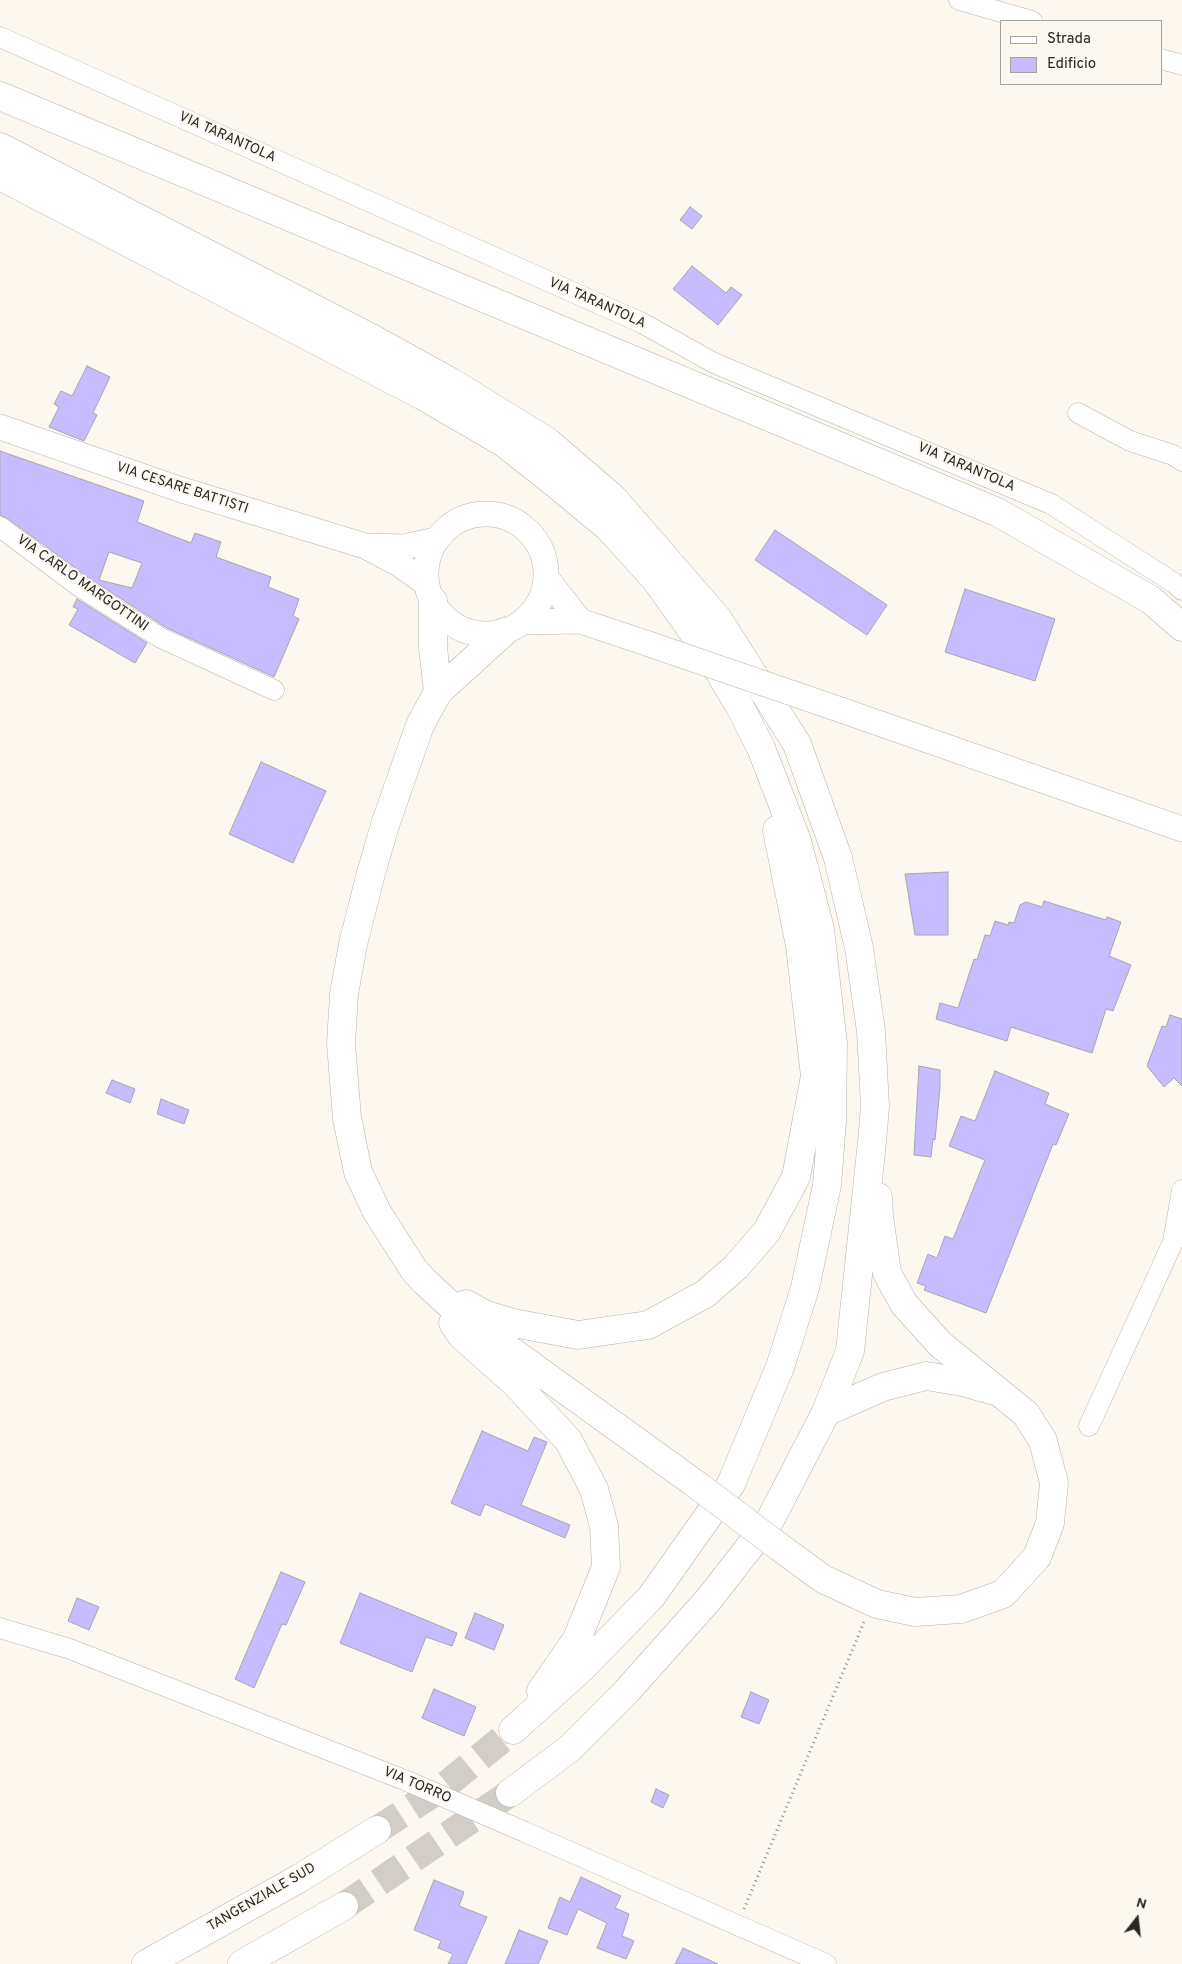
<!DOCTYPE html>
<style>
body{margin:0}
#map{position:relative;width:1182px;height:1964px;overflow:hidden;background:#fcf8f0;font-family:Overpass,sans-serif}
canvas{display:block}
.legend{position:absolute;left:1000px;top:20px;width:162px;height:65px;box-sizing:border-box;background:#fcf8f0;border:1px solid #a7a49e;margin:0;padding:6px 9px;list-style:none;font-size:15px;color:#282623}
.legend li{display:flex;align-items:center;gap:10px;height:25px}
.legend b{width:25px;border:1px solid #a7a49e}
.north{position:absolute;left:1112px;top:1894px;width:50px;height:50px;-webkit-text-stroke:4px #fcf8f0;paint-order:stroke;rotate:16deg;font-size:14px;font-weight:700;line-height:20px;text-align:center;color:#282623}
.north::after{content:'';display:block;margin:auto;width:18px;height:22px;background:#282623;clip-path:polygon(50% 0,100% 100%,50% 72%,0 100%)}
</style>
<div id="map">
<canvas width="1182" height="1964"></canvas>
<ul class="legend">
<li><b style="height:6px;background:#fff"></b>Strada</li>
<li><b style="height:14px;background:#c6bcff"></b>Edificio</li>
</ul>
<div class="north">N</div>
</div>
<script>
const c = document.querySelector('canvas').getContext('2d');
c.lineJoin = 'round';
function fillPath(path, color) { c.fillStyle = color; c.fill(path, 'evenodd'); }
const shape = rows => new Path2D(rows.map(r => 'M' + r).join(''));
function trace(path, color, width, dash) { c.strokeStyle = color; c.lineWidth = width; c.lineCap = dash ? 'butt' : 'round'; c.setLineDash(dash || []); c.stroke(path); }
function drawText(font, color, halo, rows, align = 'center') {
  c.font = font + ' Overpass,sans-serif'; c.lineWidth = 4; c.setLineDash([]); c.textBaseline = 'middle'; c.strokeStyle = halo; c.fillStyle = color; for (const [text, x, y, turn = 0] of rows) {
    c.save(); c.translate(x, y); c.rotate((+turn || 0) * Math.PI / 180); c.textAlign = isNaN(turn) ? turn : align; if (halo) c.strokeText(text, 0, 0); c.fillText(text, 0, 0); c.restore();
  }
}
const building = shape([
 [690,207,702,216,692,229,680,220,690,207],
 [692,266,726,293,731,287,742,295,718,325,673,289,692,266],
 [87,366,110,377,93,413,97,415,84,441,49,427,59,407,54,404,61,391,72,396,87,366],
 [0,451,144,501,137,522,191,543,195,533,221,542,216,557,271,577,268,587,299,599,293,616,299,619,274,677,167,628,87,577,7,518,0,515,0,451],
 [109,552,142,563,132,588,99,580,109,552],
 [775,530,887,605,867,635,755,560,775,530],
 [965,589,1055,619,1035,681,945,652,965,589],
 [77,599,147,643,135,663,69,625,78,609,73,607,77,599],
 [261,762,326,791,293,863,229,834,261,762],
 [948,872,948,935,915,935,905,874,948,872],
 [1044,901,1106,920,1107,917,1121,922,1109,956,1131,965,1113,1011,1106,1009,1092,1053,1011,1027,1007,1041,936,1019,940,1003,958,1008,974,959,977,960,985,935,990,936,995,921,1008,925,1009,922,1014,923,1020,905,1026,902,1042,907,1044,901],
 [1170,1015,1182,1019,1182,1086,1174,1078,1164,1087,1147,1066,1162,1026,1166,1027,1170,1015],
 [919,1066,940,1070,940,1088,935,1140,933,1139,931,1157,914,1155,919,1066],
 [995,1071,1049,1093,1045,1104,1069,1114,1056,1145,1053,1144,986,1313,924,1290,926,1286,917,1283,928,1254,937,1258,945,1236,953,1239,985,1160,949,1146,961,1116,975,1121,995,1071],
 [112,1080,135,1089,130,1103,106,1093,112,1080],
 [161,1099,189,1110,184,1124,157,1114,161,1099],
 [482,1431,528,1451,534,1437,547,1442,521,1505,570,1525,565,1538,485,1504,480,1516,451,1503,482,1431],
 [281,1572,305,1582,286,1625,282,1624,254,1688,235,1679,281,1572],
 [360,1593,457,1633,452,1646,426,1637,412,1672,340,1643,360,1593],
 [77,1598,99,1607,89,1630,68,1621,77,1598],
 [475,1613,504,1625,494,1650,465,1638,475,1613],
 [434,1689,476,1707,464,1736,422,1718,434,1689],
 [751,1692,769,1700,759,1724,741,1717,751,1692],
 [656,1789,669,1795,663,1808,651,1802,656,1789],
 [581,1877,621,1896,615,1908,629,1914,622,1936,634,1941,626,1959,597,1948,607,1923,578,1909,567,1935,548,1928,560,1897,570,1902,581,1877],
 [434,1880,464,1892,459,1906,487,1917,466,1964,448,1964,453,1954,438,1948,441,1941,414,1930,434,1880],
 [519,1930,548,1941,538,1964,505,1964,519,1930],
 [683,1948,718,1964,675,1964,683,1948]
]);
fillPath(building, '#c6bcff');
trace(building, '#a7a6ae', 1);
trace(shape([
 [377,1830,446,1785,513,1730],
 [344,1906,510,1793]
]), '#d2cec7', 28, [28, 14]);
const minor = shape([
 [959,0,1032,21],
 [0,37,642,323,714,363,1051,504,1174,583,1182,590],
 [1161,59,1182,65],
 [1078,413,1130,441,1173,455,1182,461],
 [0,527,80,587,161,638,274,690],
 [1089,1426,1173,1242,1182,1190],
 [0,1628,70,1649,407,1781],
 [525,1832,826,1964]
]);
const major = shape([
 [0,427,182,490,365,546,399,564,426,583],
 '426 574a60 60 0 1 1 120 0a60 60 0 1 1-120 0Z',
 [372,546,403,547,436,540],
 [547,579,580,621],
 [523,622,580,621,649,644],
 [841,710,1182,829]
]);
const highway = shape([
 [0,96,997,512,1151,600,1182,627],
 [0,147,373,339,451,382,548,442,613,498,718,619,797,744,838,858,859,948,871,1031,875,1106,872,1142,850,1351,826,1412,769,1522,709,1599,626,1692,569,1749,510,1793],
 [0,176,423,396,504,443,556,484,609,528,656,580,706,650,739,705,761,748,797,841,820,929,833,1044,832,1121,827,1185,805,1288,780,1367,731,1484,651,1597,583,1667,513,1730],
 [433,601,433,648,438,692],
 [504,632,438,692,420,725,386,822,371,873,353,944,344,994,341,1044,347,1118,358,1172,377,1212,414,1270,424,1281,460,1314,697,1485],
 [466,1304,486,1315,513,1323,578,1335,648,1325,705,1294,736,1267,767,1231,796,1177,815,1076,800,946,777,830],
 [453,1323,462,1336,515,1383,568,1440,594,1489,604,1526,606,1567,577,1639,541,1691],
 [826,1412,883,1387,926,1376,963,1382,991,1390],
 [778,1546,823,1579,877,1604,915,1612,961,1609,1003,1594,1037,1557,1050,1523,1054,1483,1043,1441,1026,1414,940,1344,904,1304,887,1273,879,1216,878,1197],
 [146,1964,300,1878,377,1830],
 [242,1964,344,1906]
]);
trace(minor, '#b7b2ab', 21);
trace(major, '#b7b2ab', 26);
trace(highway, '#b7b2ab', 29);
trace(shape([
 [744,1909,864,1622]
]), '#8f8c86', 3, [1, 4]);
trace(minor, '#fff', 20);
trace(major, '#fff', 25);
trace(highway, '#fff', 28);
const minorBridge = shape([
 [407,1781,525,1832]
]);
const majorBridge = shape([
 [649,644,841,710]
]);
const highwayBridge = shape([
 [697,1485,778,1546]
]);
trace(minorBridge, '#b7b2ab', 21, []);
trace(majorBridge, '#b7b2ab', 26, []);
trace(highwayBridge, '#b7b2ab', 29, []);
trace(minorBridge, '#fff', 20);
trace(majorBridge, '#fff', 25);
trace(highwayBridge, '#fff', 28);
drawText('14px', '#282623', '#fcf8f0', [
 ["VIA TARANTOLA",227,138,24],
 ["VIA TARANTOLA",597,304,24],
 ["VIA TARANTOLA",966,468,23],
 ["VIA CESARE BATTISTI",182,489,18],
 ["VIA CARLO MARGOTTINI",82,584,35],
 ["VIA TORRO",417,1786,23],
 ["TANGENZIALE SUD",262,1898,-30]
]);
</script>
